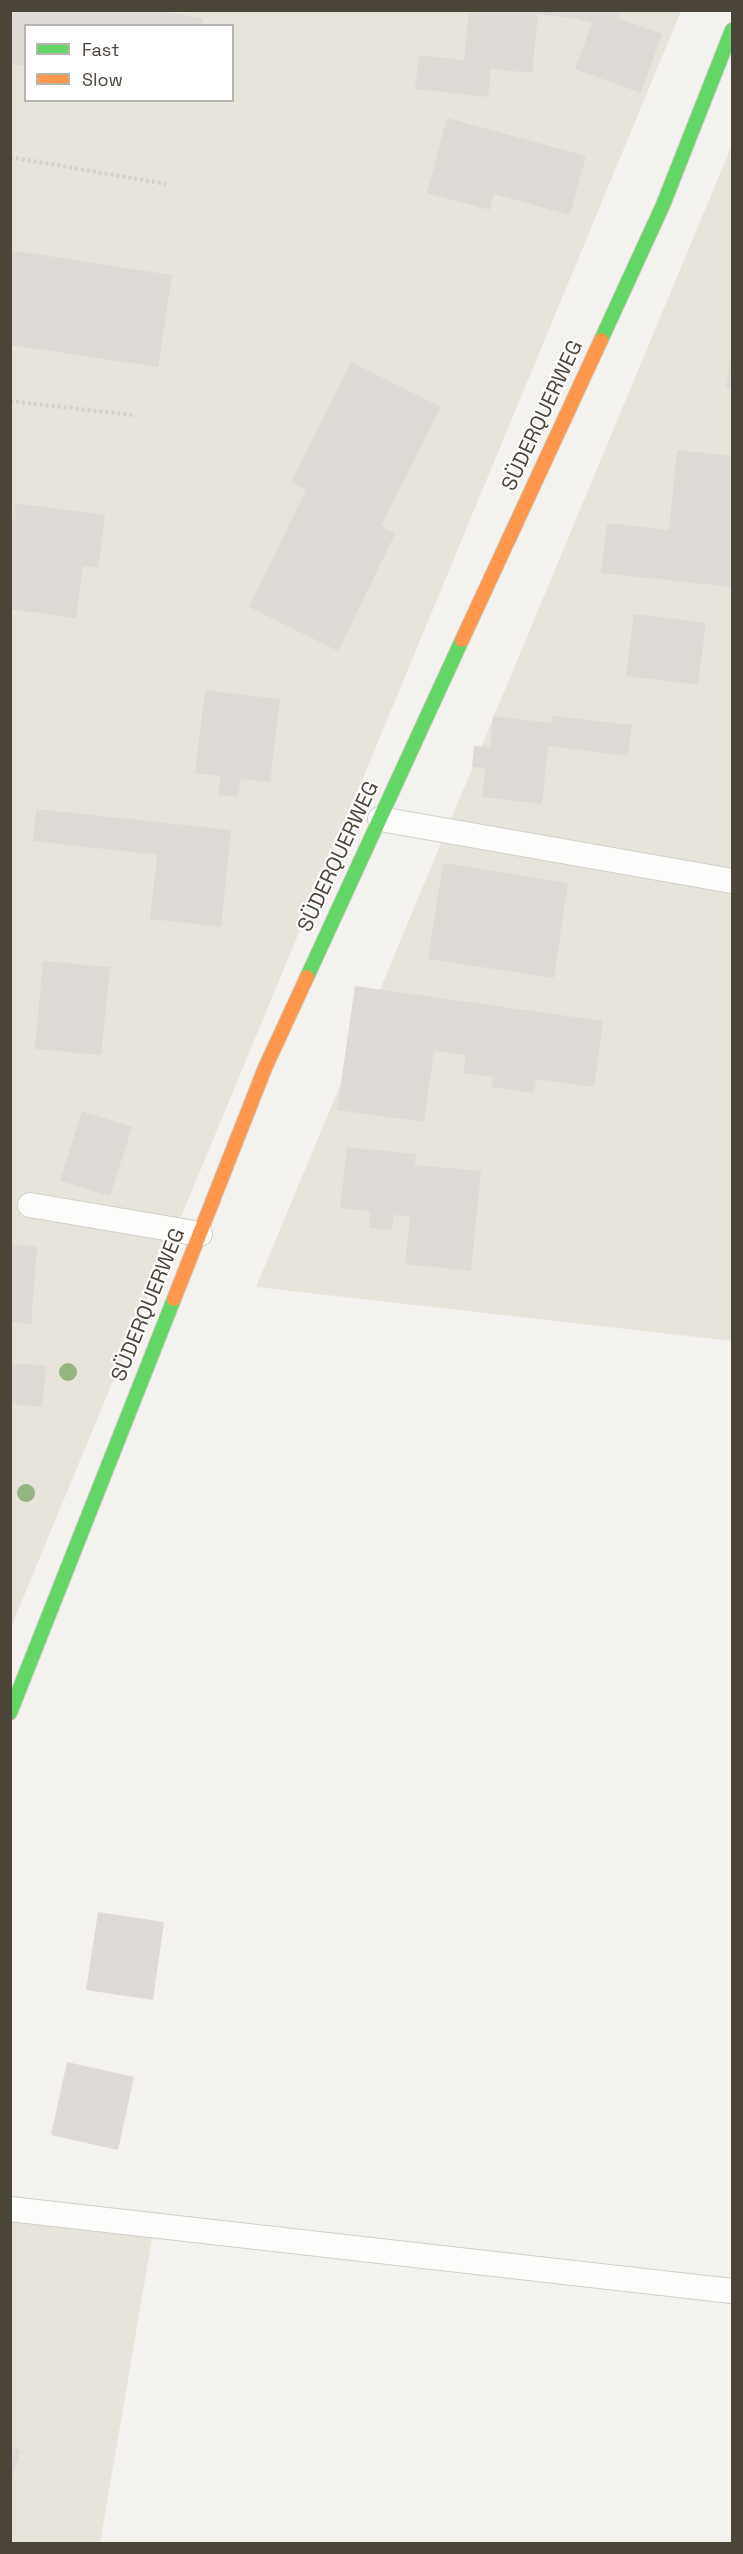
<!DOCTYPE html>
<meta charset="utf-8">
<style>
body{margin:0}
#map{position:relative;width:743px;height:2554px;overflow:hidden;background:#f4f2ee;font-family:"Space Grotesk",sans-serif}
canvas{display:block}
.frame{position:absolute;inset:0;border:12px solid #4b4439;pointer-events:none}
.legend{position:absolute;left:24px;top:24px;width:210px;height:78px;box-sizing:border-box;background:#fff;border:2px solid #b7b4b0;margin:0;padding:8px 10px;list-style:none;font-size:18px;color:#4b4439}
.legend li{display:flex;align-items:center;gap:12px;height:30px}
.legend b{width:30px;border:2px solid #b7b4b0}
</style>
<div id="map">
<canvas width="743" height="2554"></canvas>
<div class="frame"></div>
<ul class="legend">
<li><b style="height:8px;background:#63d668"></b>Fast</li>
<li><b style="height:8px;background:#ff974d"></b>Slow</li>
</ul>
</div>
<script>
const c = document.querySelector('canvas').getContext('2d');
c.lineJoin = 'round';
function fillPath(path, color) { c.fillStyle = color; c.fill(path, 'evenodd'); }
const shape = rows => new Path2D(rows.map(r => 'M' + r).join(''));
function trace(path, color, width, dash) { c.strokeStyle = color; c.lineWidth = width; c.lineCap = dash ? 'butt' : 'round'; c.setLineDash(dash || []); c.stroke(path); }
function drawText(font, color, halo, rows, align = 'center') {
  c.font = font + ' "Space Grotesk",sans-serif'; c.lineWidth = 4.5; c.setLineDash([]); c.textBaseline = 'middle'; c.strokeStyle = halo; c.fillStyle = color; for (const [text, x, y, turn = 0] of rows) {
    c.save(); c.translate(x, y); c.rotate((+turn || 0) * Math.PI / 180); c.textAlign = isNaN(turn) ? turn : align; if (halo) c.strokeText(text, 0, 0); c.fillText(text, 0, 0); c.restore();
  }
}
fillPath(shape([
 [11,11,681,11,11,1627],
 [26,26,232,26,232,100,26,100],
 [732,145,732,1341,256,1287],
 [11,2214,153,2233,100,2543,11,2544]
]), '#e7e4dc');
fillPath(shape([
 [10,10,151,10,203,18,202,26,26,26,26,66,10,64],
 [469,10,621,10,618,18,662,34,641,93,575,69,592,23,578,19,538,14,532,73,491,69,488,97,415,89,419,55,464,60],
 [447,118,586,156,570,215,494,194,490,210,427,193],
 [10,250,172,275,158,367,10,345],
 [731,353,732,353,732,389,726,388],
 [351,362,441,407,381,526,395,534,338,651,249,607,306,490,291,482],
 [677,450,732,456,732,587,601,573,607,523,669,530],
 [15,503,105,515,98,568,83,566,76,618,10,609,10,534],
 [634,614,706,623,698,685,626,676],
 [205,690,280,699,270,782,241,779,238,797,218,795,220,776,195,773],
 [493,716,552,723,553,716,632,725,628,756,548,746,542,804,482,797,485,768,472,767,474,746,490,747],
 [36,809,231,830,221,927,150,919,157,855,33,841],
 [443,863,568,883,554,978,428,959],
 [43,961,110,967,101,1055,35,1049],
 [355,986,603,1021,594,1087,536,1079,534,1093,492,1087,493,1077,463,1073,466,1055,434,1051,424,1122,337,1110],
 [82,1111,132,1127,110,1196,60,1181],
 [347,1147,416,1154,415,1165,481,1171,471,1271,405,1264,410,1217,394,1215,392,1230,369,1228,370,1211,340,1208],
 [10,1244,37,1247,31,1324,10,1322],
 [10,1363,46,1366,42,1407,10,1404],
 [98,1912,164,1922,153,2000,86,1990],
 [67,2062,134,2077,118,2150,51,2135],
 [10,2447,20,2450,11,2485,10,2485]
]), '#dedbd6');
const lane = shape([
 [380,819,732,881],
 [30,1205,200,1234],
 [10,2209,732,2291]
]);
const fast = shape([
 [601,340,663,205,732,30],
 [307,977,462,640],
 [10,1713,174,1299]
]);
const slow = shape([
 [462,640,601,340],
 [174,1299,265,1068,307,977]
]);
trace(lane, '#d2d0cb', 26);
trace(fast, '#d3cfc5', 16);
trace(slow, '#d3cfc5', 16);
trace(shape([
 [10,157,166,184],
 [10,401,132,415]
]), '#d3d2cc', 4, [3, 3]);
trace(lane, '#fdfdfc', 24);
trace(fast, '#63d668', 14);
trace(slow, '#ff974d', 14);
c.fillStyle = '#96b382';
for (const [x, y] of [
 [68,1372],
 [26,1493]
]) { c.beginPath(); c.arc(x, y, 9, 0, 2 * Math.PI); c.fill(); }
drawText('21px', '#4b4439', '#fff', [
 ["SÜDERQUERWEG",543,416,-65],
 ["SÜDERQUERWEG",339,857,-65],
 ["SÜDERQUERWEG",149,1305,-68]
]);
</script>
